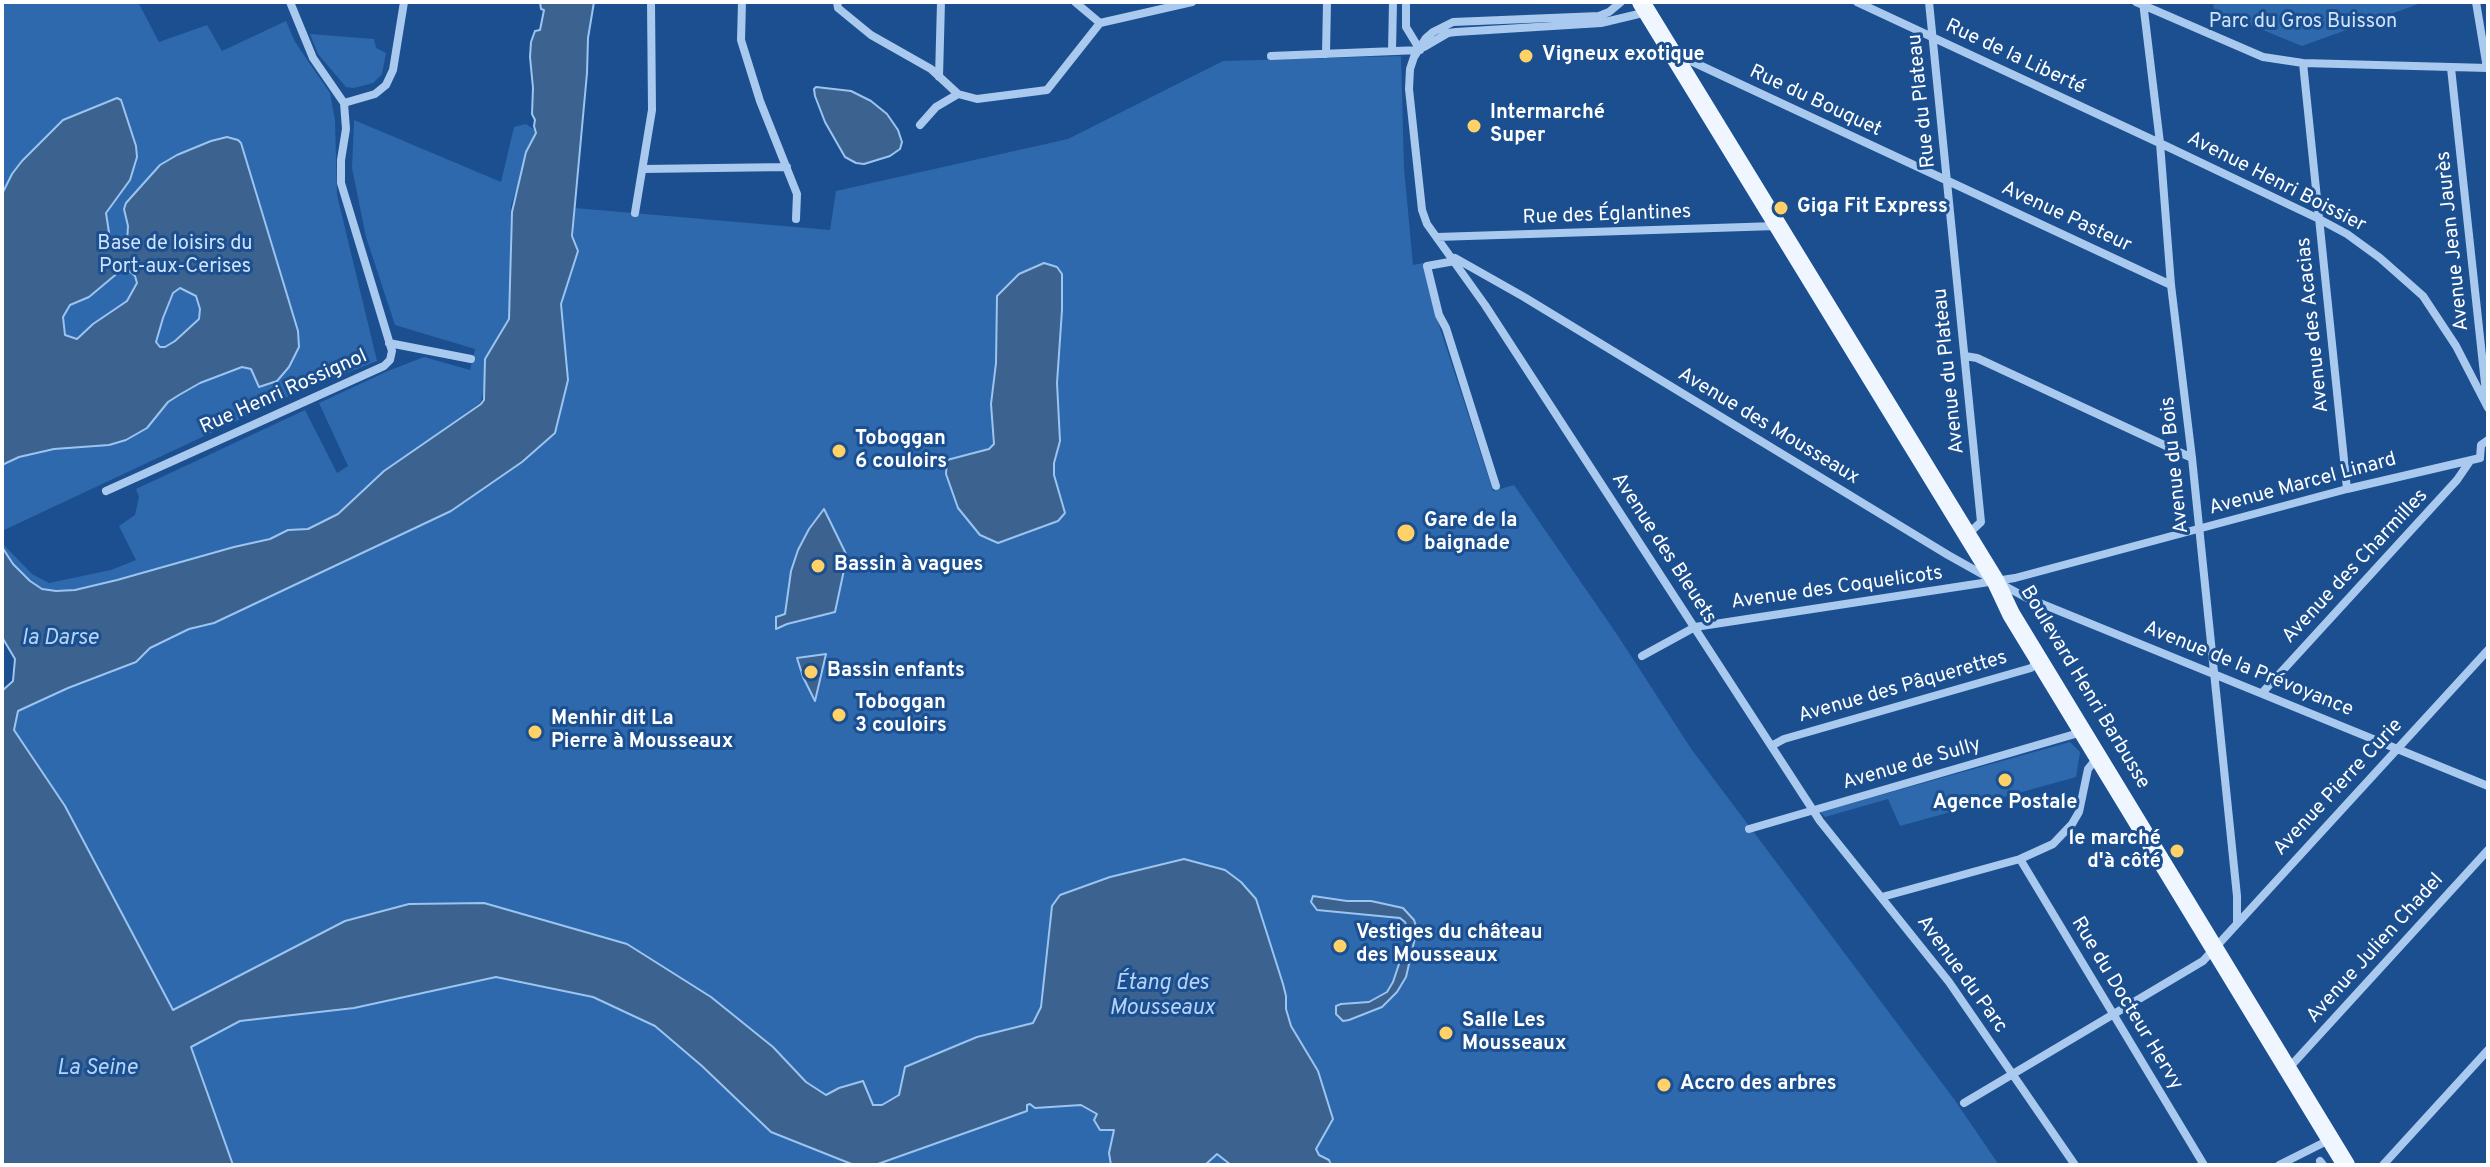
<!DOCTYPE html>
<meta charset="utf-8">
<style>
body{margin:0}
#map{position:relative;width:2490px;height:1167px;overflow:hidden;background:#1b4f8f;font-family:Overpass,sans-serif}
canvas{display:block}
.frame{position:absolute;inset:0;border:4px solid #fff;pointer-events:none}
</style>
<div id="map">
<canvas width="2490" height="1167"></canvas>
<div class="frame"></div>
</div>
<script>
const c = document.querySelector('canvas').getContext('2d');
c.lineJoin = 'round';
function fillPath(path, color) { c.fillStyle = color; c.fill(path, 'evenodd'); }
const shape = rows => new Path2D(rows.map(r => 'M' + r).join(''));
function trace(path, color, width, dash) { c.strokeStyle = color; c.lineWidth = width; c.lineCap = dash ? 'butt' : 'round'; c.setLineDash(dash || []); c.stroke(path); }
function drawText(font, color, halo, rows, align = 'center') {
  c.font = font + ' Overpass,sans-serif'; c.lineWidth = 6; c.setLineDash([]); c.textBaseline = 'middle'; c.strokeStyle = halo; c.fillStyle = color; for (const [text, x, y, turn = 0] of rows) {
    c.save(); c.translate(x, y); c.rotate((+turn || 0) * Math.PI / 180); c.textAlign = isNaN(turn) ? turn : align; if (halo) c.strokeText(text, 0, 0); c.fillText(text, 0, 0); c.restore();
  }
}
fillPath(shape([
 [4,2,138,2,159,42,207,25,222,51,286,21,295,42,330,93,335,120,337,195,377,361,296,393,2,531,2,10],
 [2213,2,2424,2,2302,46,2214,10],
 [310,34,374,39,376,48,386,53,382,74,373,83,354,88,346,87,318,54],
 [1401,56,1404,168,1413,265,1423,263,1439,325,1493,491,1514,485,1618,636,1692,750,1954,1099,1999,1165,233,1165,191,1047,173,1010,65,806,13,730,18,711,68,688,136,662,150,648,189,629,214,623,451,511,522,462,554,435,557,429,568,380,561,312,564,290,571,274,575,208,830,230,836,191,1068,139,1223,61],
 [354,120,501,182,514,127,526,124,536,131,511,205,509,317,492,347,481,402,381,474,338,514,309,528,75,590,40,591,18,574,2,553,2,543,32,574,49,583,111,570,136,560,119,526,135,515,139,497,136,489,305,410,337,473,348,466,319,403,388,371,424,357,470,370,475,349,395,325,366,237,352,168],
 [2070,742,2080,752,2076,777,1900,826,1888,799,1825,817,1820,812]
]), '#2e69ad');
const water = shape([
 [540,2,594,2,588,38,587,73,572,236,578,251,561,304,568,380,555,433,522,462,451,511,214,623,189,629,150,648,136,662,68,688,18,711,14,730,65,806,173,1010,345,921,409,904,484,903,627,944,711,997,773,1047,806,1082,826,1095,839,1088,863,1081,873,1105,882,1105,899,1095,905,1067,977,1037,1033,1023,1041,1007,1052,906,1060,895,1110,877,1184,859,1225,870,1241,882,1256,899,1283,984,1286,996,1286,1009,1291,1026,1318,1071,1333,1119,1316,1149,1319,1155,1329,1160,1331,1165,1231,1165,1217,1154,1205,1165,1111,1165,1109,1153,1114,1130,1100,1130,1094,1120,1097,1114,1081,1105,1035,1108,1030,1104,1027,1105,1027,1111,875,1165,854,1165,771,1132,702,1066,655,1026,593,997,496,977,354,1008,240,1021,191,1047,233,1165,2,1165,2,691,13,681,15,659,2,637,2,547,13,564,30,581,42,589,56,591,75,590,117,580,234,547,270,539,288,530,308,529,338,514,384,471,481,404,484,400,485,359,509,319,512,212,526,152,536,133,534,126,535,120,532,114,533,88,530,57,531,42,535,31,540,30,544,10,541,9,540,2],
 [816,87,851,91,871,101,887,114,898,130,902,142,900,149,890,156,864,164,856,163,845,157,825,122,815,96,814,89,816,87],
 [117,98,121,100,136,146,137,157,130,180,106,213,110,239,119,246,127,243,128,226,124,209,126,203,160,165,177,155,211,141,227,137,238,140,241,143,298,331,299,347,289,367,277,381,259,387,251,369,242,367,200,383,179,395,168,402,147,428,126,440,109,445,54,449,19,457,2,465,2,194,12,174,22,161,63,120,117,98],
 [128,270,135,276,137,283,127,301,93,324,77,339,65,335,63,317,70,305,89,297,120,271,128,270],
 [180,288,196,296,200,309,199,319,175,341,165,347,160,347,156,342,163,318,173,293,180,288],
 [1044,263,1057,267,1062,274,1062,310,1057,383,1060,441,1054,463,1054,475,1065,513,1058,521,998,543,980,535,958,508,946,474,947,460,989,449,994,444,991,404,996,363,997,296,1019,274,1044,263],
 [824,509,847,556,835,612,787,624,776,629,776,617,785,614,791,571,798,550,809,529,824,509],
 [826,654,815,701,803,677,797,658,826,654],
 [1313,896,1347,901,1371,901,1403,908,1414,920,1417,929,1406,977,1397,992,1382,1007,1349,1020,1343,1021,1336,1014,1336,1006,1341,1004,1369,1002,1387,992,1393,982,1409,934,1405,922,1400,918,1317,910,1311,902,1313,896]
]);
fillPath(water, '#3c6290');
trace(water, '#9cc4f0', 2);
trace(shape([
 [742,2,741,40,760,101,797,194,796,219],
 [837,2,838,8,871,35,931,69,958,94],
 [1075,2,1100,23],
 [1406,2,1406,27,1420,50],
 [1621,2,1609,12,1599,16,1453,22,1433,32,1426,38,1414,57,1410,69,1409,89,1422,210,1427,224,1485,305,1820,821,1949,982,2075,1165],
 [1857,2,2166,146,2319,219,2347,234,2380,258,2423,296,2456,346,2488,408],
 [1929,2,1981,522,1967,535],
 [2136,2,2263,57,2303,63,2488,68],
 [2143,2,2160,143,2171,285,2192,458,2237,896,2237,922],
 [2476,2,2487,68],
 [1424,47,1448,33,1456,32,1601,23,1647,12],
 [1392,51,1393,2],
 [1326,54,1327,2],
 [1271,56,1420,50],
 [1680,56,2171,285],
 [2303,63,2347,489],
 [2451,68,2487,402],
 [939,77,941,2],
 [344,103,375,94,386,85,393,70,404,2],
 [920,125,936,107,958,94,977,99,1047,90,1100,23,1192,2],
 [643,169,787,167],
 [635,213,652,110,651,2],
 [1437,237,1776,226],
 [1455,258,1524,297,1948,555,1989,578],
 [1455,261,1427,266,1439,315,1446,328,1496,486],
 [389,343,471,359],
 [1965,356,1977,358,2192,458],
 [2480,458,2481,445,2488,440],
 [106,491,384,366,390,360,392,351,341,183,341,160,346,129,344,103,313,58,290,2],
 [2001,584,2025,597,2488,786],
 [1642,656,1695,627,2015,578,2347,489,2480,458],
 [2262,693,2457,480,2470,461],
 [1773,745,1784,739,2031,668,2038,661],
 [1749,829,2082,732],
 [2020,859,2204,1165],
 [1882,897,2020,859,2053,844,2072,824,2079,812,2088,769,2097,758],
 [2288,1069,2488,850],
 [1964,1103,2203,961,2488,650],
 [2320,1161,2323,1165],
 [2279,1165,2329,1140],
 [2383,1165,2488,1050]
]), '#a9c9ee', 8);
trace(shape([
 [1641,2,1996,582,2011,614,2346,1165]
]), '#f0f6ff', 18);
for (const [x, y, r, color] of [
 [1526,56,8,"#ffd166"],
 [1474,126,8,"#ffd166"],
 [1781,208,8,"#ffd166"],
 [839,451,8,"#ffd166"],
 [1406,533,10,"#ffd166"],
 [818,566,8,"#ffd166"],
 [811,672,8,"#ffd166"],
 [839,715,8,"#ffd166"],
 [535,732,8,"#ffd166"],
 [2005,780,8,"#ffd166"],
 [2177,851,8,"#ffd166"],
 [1340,946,8,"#ffd166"],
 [1446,1033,8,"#ffd166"],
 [1664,1085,8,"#ffd166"]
]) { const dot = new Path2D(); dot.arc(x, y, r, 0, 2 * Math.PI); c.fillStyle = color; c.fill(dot); trace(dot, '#1b4f8f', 3); }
drawText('20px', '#cfe3fa', '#1b4f8f', [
 ["Parc du Gros Buisson",2303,23],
 ["Base de loisirs du",175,245],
 ["Port-aux-Cerises",175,268]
]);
drawText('bold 20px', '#fff', '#1b4f8f', [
 ["Vigneux exotique",1542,56],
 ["Intermarché",1490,114],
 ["Super",1490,137],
 ["Giga Fit Express",1797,208],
 ["Toboggan",855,440],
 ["6 couloirs",855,463],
 ["Gare de la",1424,522],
 ["baignade",1424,545],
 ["Bassin à vagues",834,566],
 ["Bassin enfants",827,672],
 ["Toboggan",855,704],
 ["3 couloirs",855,727],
 ["Menhir dit La",551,720],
 ["Pierre à Mousseaux",551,743],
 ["Agence Postale",2005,804,"center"],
 ["le marché",2161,840,"right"],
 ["d'à côté",2161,863,"right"],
 ["Vestiges du château",1356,934],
 ["des Mousseaux",1356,957],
 ["Salle Les",1462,1022],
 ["Mousseaux",1462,1045],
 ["Accro des arbres",1680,1085]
], 'left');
drawText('20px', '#fff', '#1b4f8f', [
 ["Rue de la Liberté",2015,58,25],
 ["Rue du Plateau",1923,101,-96],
 ["Rue du Bouquet",1815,102,25],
 ["Avenue Henri Boissier",2276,183,27],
 ["Rue des Églantines",1607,216,-2],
 ["Avenue Pasteur",2066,218,25],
 ["Avenue Jean Jaurès",2454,241,-96],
 ["Avenue des Acacias",2314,325,-96],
 ["Avenue du Plateau",1950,371,-96],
 ["Rue Henri Rossignol",284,393,-24],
 ["Avenue des Mousseaux",1768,427,31],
 ["Avenue du Bois",2176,465,-96],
 ["Avenue Marcel Linard",2303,485,-15],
 ["Avenue des Bleuets",1663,549,57],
 ["Avenue des Charmilles",2356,567,-47],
 ["Avenue des Coquelicots",1837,589,-8],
 ["Avenue de la Prévoyance",2248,670,22],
 ["Avenue des Pâquerettes",1903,688,-16],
 ["Boulevard Henri Barbusse",2084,688,59],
 ["Avenue de Sully",1912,765,-16],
 ["Avenue Pierre Curie",2339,788,-47],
 ["Avenue Julien Chadel",2376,949,-48],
 ["Avenue du Parc",1961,975,54],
 ["Rue du Docteur Hervy",2126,1004,59]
]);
drawText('italic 22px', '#b5d3f5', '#1b4f8f', [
 ["la Darse",60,640],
 ["Étang des",1162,985],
 ["Mousseaux",1162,1010],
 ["La Seine",97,1070]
]);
</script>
